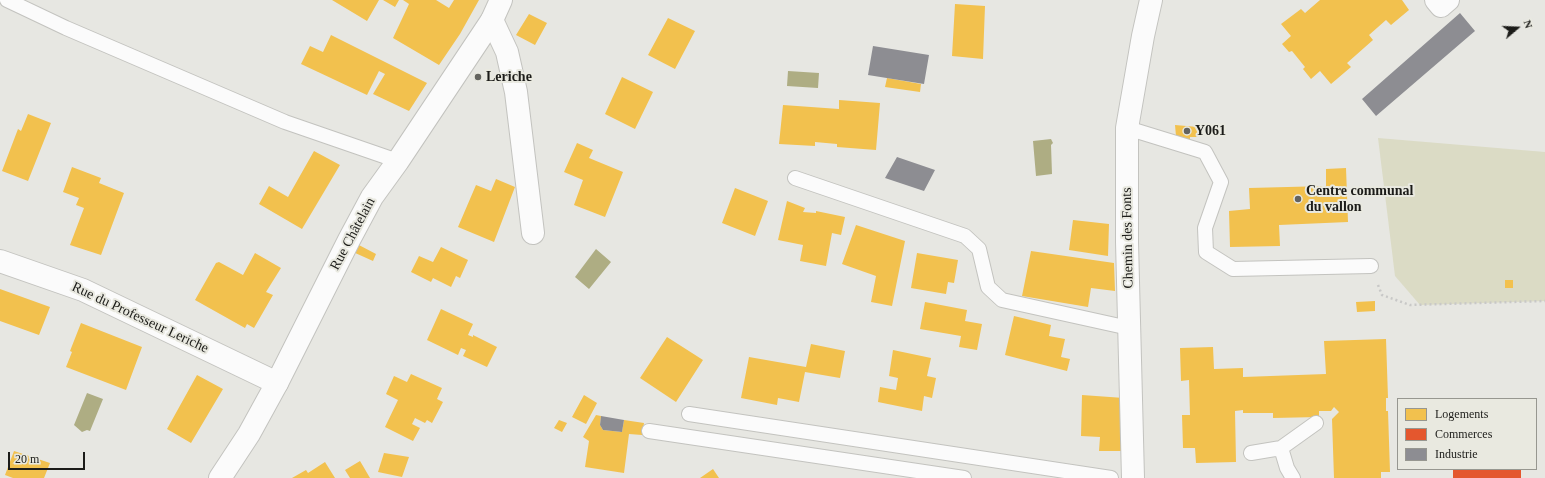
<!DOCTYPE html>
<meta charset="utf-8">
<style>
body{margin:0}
#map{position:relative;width:1545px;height:478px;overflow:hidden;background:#e7e7e2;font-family:Georgia,serif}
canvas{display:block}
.legend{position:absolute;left:1397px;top:398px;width:140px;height:72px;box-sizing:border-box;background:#e9e9e0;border:1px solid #979790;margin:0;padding:5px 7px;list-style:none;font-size:12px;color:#1c1c19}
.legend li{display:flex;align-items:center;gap:8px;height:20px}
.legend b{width:20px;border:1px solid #979790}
.north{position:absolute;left:1497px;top:8px;width:40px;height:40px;-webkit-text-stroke:3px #e9e9e0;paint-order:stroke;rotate:71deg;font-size:11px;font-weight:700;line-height:16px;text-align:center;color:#1c1c19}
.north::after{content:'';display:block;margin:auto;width:14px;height:18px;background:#1c1c19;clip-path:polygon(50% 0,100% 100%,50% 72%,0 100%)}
.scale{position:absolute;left:8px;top:452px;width:77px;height:18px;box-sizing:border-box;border:2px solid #1c1c19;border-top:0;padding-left:5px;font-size:12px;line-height:14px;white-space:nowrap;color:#1c1c19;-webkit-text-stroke:3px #e9e9e0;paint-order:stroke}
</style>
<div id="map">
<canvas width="1545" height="478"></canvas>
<ul class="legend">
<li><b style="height:11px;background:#f2c14e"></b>Logements</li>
<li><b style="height:11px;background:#e4572e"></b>Commerces</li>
<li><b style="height:11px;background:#8d8d92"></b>Industrie</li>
</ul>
<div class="north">N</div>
<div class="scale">20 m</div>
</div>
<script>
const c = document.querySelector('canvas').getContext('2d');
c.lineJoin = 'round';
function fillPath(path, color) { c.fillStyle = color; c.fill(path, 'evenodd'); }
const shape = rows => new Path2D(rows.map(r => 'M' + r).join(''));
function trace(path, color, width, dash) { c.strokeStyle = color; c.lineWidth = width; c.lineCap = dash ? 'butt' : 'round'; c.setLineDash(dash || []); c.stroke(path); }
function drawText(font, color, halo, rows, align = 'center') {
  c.font = font + ' Georgia,serif'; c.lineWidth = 4; c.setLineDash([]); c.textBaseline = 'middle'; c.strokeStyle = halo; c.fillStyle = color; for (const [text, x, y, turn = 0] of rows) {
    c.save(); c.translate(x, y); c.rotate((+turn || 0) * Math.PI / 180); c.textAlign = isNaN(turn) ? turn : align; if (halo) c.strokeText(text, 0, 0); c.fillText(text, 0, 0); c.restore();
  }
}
fillPath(shape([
 [1378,138,1545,152,1545,301,1420,305,1395,276]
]), '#dbdbc5');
fillPath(shape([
 [788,71,819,73,818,88,787,86],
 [1051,139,1053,143,1051,145,1052,174,1036,176,1033,141],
 [596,249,611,262,589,289,575,277],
 [87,393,103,399,90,431,87,430,82,432,74,425]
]), '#aead83');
fillPath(shape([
 [332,0,379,0,367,21],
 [383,0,399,0,395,7],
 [403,0,436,0,449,8,454,0,479,0,460,34,439,65,393,38,409,4],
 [1320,0,1402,0,1409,10,1391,25,1386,20,1369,35,1373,40,1347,63,1351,67,1331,84,1320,71,1311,79,1303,69,1305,67,1292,51,1289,52,1282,44,1291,36,1281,24,1301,9,1305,13],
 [955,4,985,6,983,59,952,56],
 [529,14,547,23,535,45,516,35],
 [668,18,695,31,675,69,648,55],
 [331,35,427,83,409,111,373,94,385,74,379,71,367,95,301,64,310,46,323,52],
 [622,77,653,92,635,129,605,114],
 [887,78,921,84,920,92,885,87],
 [839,100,880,103,876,150,837,147,837,144,815,142,815,146,779,144,783,105,839,109],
 [28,114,51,123,28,181,2,171,18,129,21,131],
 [1175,125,1198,127,1198,137,1190,137,1190,140,1180,140,1180,136,1176,136],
 [577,143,593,150,589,158,623,172,605,217,574,205,583,180,564,172],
 [314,151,340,165,302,229,259,204,269,186,288,197],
 [72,167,101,178,99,183,124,193,101,255,70,245,84,208,76,205,79,198,63,192],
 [1346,168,1348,222,1279,225,1280,246,1230,247,1229,211,1250,209,1249,188,1326,186,1326,169],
 [496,179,515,187,494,242,458,227,476,185,491,191],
 [735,188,768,201,755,236,722,223],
 [787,201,805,208,803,212,816,213,816,211,845,217,841,235,832,233,826,266,800,261,803,245,778,240],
 [1073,220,1109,224,1108,256,1069,250],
 [856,225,905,241,892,306,871,302,876,276,842,264],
 [357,244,376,254,373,261,353,252],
 [441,247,468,260,460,278,456,276,451,287,433,278,431,282,411,272,419,256,433,262],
 [1031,251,1114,263,1115,291,1091,288,1088,307,1022,296],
 [255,253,281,268,266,292,273,295,254,328,247,324,245,328,195,300,216,263,219,262,243,275],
 [917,253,958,260,954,283,948,282,946,294,911,288],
 [1505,280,1513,280,1513,288,1505,288],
 [0,289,50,307,39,335,0,321],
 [1375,301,1375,311,1357,312,1356,302],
 [925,302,967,310,965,321,982,324,977,350,959,347,961,336,920,329],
 [441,309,473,324,468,335,473,337,473,335,497,347,487,367,463,356,466,350,461,348,458,355,427,340],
 [1014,316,1051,325,1049,336,1065,339,1061,357,1070,359,1067,371,1005,355],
 [81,323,142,347,126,390,66,367,72,352,70,351],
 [667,337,703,360,676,402,640,378],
 [1386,339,1388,398,1386,398,1386,411,1388,411,1390,472,1381,472,1381,478,1334,478,1332,419,1339,412,1334,407,1331,411,1319,411,1319,417,1273,418,1273,413,1243,413,1243,410,1235,411,1236,462,1196,463,1195,448,1183,448,1182,415,1190,415,1189,380,1181,381,1180,348,1213,347,1214,369,1243,368,1243,377,1326,374,1324,341],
 [811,344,845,351,840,378,805,372,799,402,778,398,777,405,741,398,749,357,806,367],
 [893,350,931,358,927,376,936,378,932,398,924,396,922,411,878,402,880,387,896,390,898,378,889,376],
 [411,374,442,388,437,399,443,402,432,423,427,420,425,423,415,418,412,424,420,428,413,441,385,427,398,400,386,394,394,376,407,382],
 [197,375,223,389,191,443,167,429],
 [584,395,597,403,586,424,572,417],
 [1082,395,1124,398,1123,451,1099,451,1100,437,1081,436],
 [596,415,601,416,600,425,603,430,622,432,624,420,644,423,642,435,629,434,624,473,585,467,589,441,583,437],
 [559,420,567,423,562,432,554,428],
 [14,451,50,463,44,478,13,478,5,475],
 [384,453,409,457,402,477,378,472],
 [360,461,363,466,370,478,350,478,345,470],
 [325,462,335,478,292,478,306,470,308,473],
 [713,469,719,478,700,478]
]), '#f2c14e');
fillPath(shape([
 [1453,469,1521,469,1521,478,1453,478]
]), '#e4572e');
fillPath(shape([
 [1460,13,1475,31,1376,116,1362,99],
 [873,46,929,55,924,84,868,75],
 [897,157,935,170,924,191,885,178],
 [601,416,624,420,622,432,603,430,600,425]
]), '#8d8d92');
const lane = shape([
 [7,0,66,28,285,122,398,161],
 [1127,128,1205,152,1221,182,1205,228,1206,252,1233,269,1371,266],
 [795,178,965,236,979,249,988,287,1002,300,1129,328],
 [689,414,1111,478],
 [649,431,964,478],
 [1281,448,1316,423],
 [1251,453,1281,448,1287,468,1293,478]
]);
const street = shape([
 [1436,0,1441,6,1448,0],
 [492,20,507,52,516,92,533,233],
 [0,261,83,290,277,383],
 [1133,478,1127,242,1127,128,1143,36,1151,0]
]);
const secondary = shape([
 [220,478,249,434,277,383,349,240,372,197,398,161,492,20,501,0]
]);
trace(lane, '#c3c3bf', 16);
trace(street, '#c3c3bf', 24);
trace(secondary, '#c3c3bf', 24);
trace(shape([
 [1378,285,1382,295,1410,305,1545,301]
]), '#c8c8c7', 2.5, [2, 3]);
trace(lane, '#fbfbfb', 14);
trace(street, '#fbfbfb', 22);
trace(secondary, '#fbfbfb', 22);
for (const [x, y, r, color] of [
 [478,77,4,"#63635f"],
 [1187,131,4,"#63635f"],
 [1298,199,4,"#63635f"]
]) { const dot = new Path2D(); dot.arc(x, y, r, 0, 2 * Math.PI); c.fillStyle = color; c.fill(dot); trace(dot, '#e9e9e0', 1.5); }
drawText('bold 14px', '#1c1c19', '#e9e9e0', [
 ["Leriche",486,77],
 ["Y061",1195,131],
 ["Centre communal",1306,191],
 ["du vallon",1306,207]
], 'left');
drawText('14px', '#1c1c19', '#e9e9e0', [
 ["Rue Châtelain",353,234,-62],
 ["Chemin des Fonts",1128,238,-91],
 ["Rue du Professeur Leriche",140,318,25]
]);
</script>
